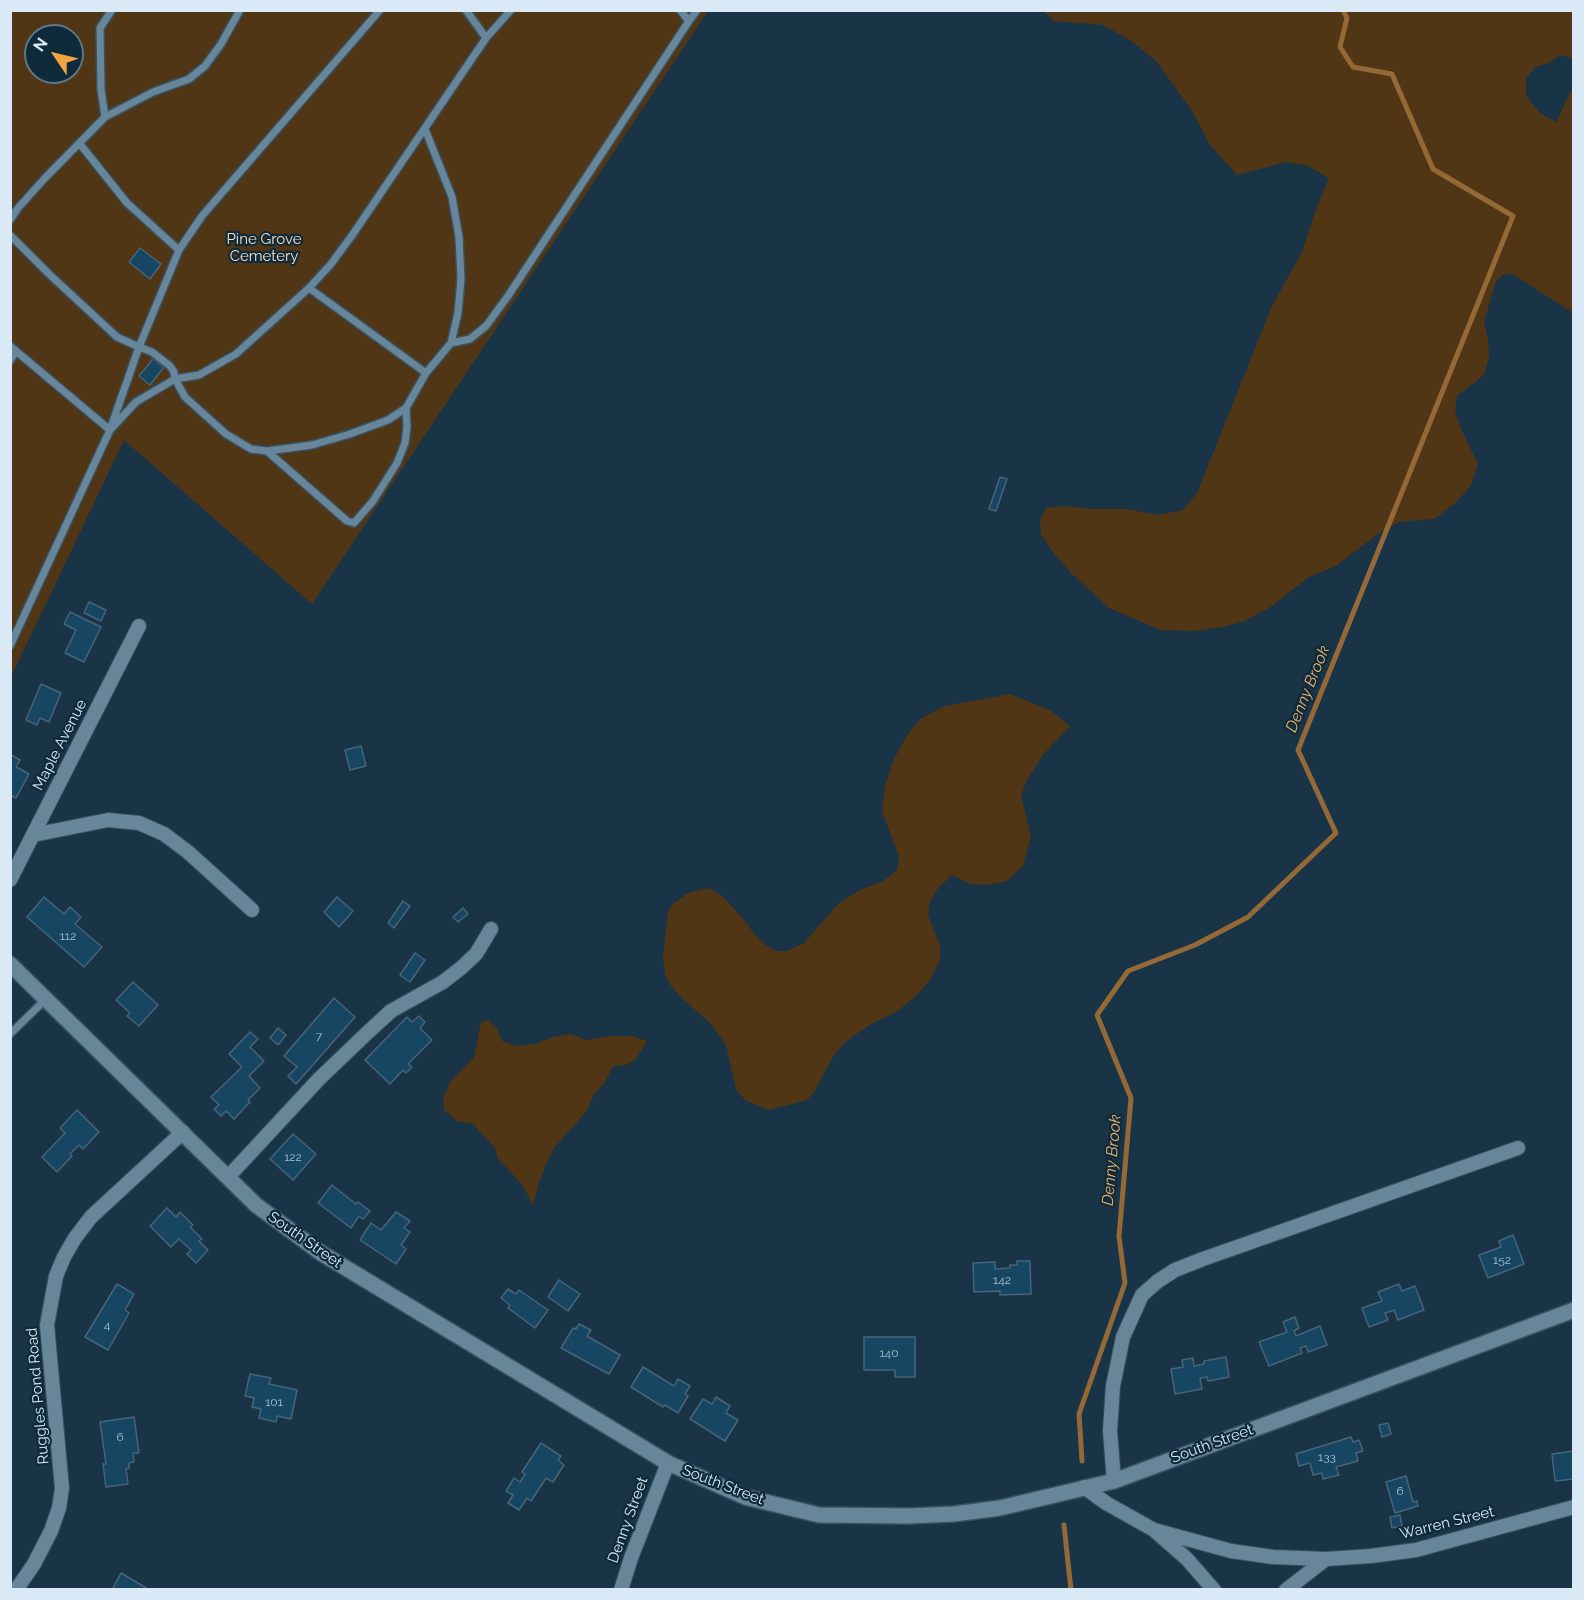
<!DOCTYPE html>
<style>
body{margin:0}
#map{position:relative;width:1584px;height:1600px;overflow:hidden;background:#193446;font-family:Raleway,sans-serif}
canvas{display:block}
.frame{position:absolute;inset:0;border:12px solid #d9e9f5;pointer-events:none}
.north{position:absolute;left:24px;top:24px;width:60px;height:60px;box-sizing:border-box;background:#0e2a3b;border:2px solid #5f7685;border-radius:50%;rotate:305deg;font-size:16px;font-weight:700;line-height:24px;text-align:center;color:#d9e9f5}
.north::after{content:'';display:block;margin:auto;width:21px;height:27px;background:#f2a541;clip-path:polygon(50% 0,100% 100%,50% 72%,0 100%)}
</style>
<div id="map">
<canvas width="1584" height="1600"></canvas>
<div class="frame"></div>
<div class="north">N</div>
</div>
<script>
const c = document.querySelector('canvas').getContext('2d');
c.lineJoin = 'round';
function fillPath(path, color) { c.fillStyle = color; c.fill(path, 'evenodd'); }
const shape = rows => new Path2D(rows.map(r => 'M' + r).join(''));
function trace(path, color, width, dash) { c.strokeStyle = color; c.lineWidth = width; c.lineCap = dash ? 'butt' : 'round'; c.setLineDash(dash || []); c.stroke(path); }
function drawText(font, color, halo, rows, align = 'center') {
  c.font = font + ' Raleway,sans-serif'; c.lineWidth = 4.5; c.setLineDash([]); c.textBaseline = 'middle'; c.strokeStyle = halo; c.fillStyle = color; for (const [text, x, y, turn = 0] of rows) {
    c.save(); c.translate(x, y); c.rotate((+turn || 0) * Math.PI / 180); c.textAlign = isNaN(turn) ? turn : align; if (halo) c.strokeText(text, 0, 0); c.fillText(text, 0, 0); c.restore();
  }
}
fillPath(shape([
 [11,11,708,11,312,604,124,440,11,677],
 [36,36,72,36,72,72,36,72],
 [1043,11,1573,11,1573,58,1560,55,1549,63,1536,67,1526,78,1526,96,1540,113,1556,122,1573,87,1573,313,1514,275,1504,274,1496,281,1484,322,1488,338,1489,357,1484,375,1457,396,1455,410,1461,429,1478,464,1471,486,1454,504,1434,519,1399,522,1379,533,1336,566,1309,577,1272,606,1245,621,1223,627,1193,631,1161,630,1109,608,1071,573,1052,551,1041,534,1040,521,1046,508,1064,506,1093,509,1127,509,1158,515,1183,510,1197,493,1272,306,1302,252,1316,209,1329,178,1308,166,1286,162,1237,175,1210,145,1191,109,1156,61,1130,40,1103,25,1054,21],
 [1010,694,1050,710,1070,726,1042,756,1026,782,1021,796,1031,836,1023,866,1007,881,988,885,971,884,952,875,938,888,930,902,928,915,940,945,940,959,931,978,919,993,898,1011,871,1024,845,1042,832,1058,815,1091,807,1100,769,1110,745,1100,736,1089,726,1045,711,1024,683,999,671,986,665,974,663,958,668,911,673,904,688,893,709,888,722,896,741,916,755,935,766,945,776,951,787,951,804,943,838,904,860,890,883,881,897,870,899,857,882,811,885,786,894,759,906,737,920,719,945,706],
 [488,1020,497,1028,502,1041,516,1046,535,1044,553,1037,570,1034,587,1040,610,1036,633,1036,647,1041,636,1059,626,1065,613,1066,605,1082,594,1095,586,1112,553,1149,540,1179,533,1205,522,1184,498,1159,495,1148,473,1124,457,1121,444,1110,443,1098,450,1082,474,1057,481,1023]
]), '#513615');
trace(shape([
 [1082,1461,1079,1414,1125,1283,1119,1236,1131,1098,1097,1015,1128,971,1195,945,1248,917,1336,833,1298,750,1513,216,1433,169,1392,74,1353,67,1340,47,1347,18,1343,10],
 [1064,1525,1071,1590]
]), '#946936', 5);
const building = shape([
 [140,248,161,264,150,279,129,262,140,248],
 [153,359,164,367,150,385,139,376,153,359],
 [1000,477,1007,479,996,511,989,509,1000,477],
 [89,602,106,610,101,621,84,613,89,602],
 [70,612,101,627,84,662,65,653,76,630,64,624,70,612],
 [41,684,61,693,49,722,40,718,37,725,26,720,41,684],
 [361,746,366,766,350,770,345,750,361,746],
 [11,755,20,760,16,767,29,774,16,798,10,795,11,755],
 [44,897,64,914,70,907,81,917,75,924,102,947,84,967,27,917,44,897],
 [337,897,353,911,339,927,324,912,337,897],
 [403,901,410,906,394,928,388,923,403,901],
 [463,908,468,914,458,922,453,917,463,908],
 [415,953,425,960,410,982,400,975,415,953],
 [133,982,158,1005,139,1026,127,1016,130,1013,116,1000,133,982],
 [334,998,355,1017,296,1084,288,1076,297,1067,284,1056,334,998],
 [419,1016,425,1022,420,1028,432,1040,408,1064,412,1067,406,1073,403,1070,390,1084,365,1060,407,1017,412,1022,419,1016],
 [278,1028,286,1035,278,1045,270,1038,278,1028],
 [250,1032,258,1039,250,1047,264,1061,249,1076,260,1088,248,1100,250,1102,234,1119,226,1111,221,1116,214,1109,219,1105,211,1097,242,1067,229,1054,250,1032],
 [77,1110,99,1132,83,1149,79,1145,70,1154,72,1156,57,1172,42,1157,65,1133,60,1128,77,1110],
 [293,1134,316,1154,293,1180,270,1159,293,1134],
 [332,1185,356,1204,358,1202,370,1211,363,1219,359,1216,351,1228,318,1203,332,1185],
 [167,1208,176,1217,180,1212,193,1225,190,1227,202,1239,199,1241,208,1250,196,1263,187,1254,191,1250,179,1239,171,1247,150,1226,167,1208],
 [396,1212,410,1221,404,1228,410,1232,401,1245,406,1249,396,1264,360,1240,371,1223,381,1230,396,1212],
 [1513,1235,1524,1264,1488,1278,1479,1255,1501,1247,1499,1241,1513,1235],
 [1017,1261,1030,1261,1031,1294,1000,1295,1000,1291,974,1292,973,1263,995,1262,995,1269,1010,1268,1010,1265,1017,1265,1017,1261],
 [559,1280,580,1294,568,1311,548,1297,559,1280],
 [117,1284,134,1294,125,1310,129,1313,108,1350,85,1337,117,1284],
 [1399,1284,1402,1291,1415,1286,1424,1310,1398,1320,1394,1310,1385,1313,1388,1320,1369,1327,1362,1308,1382,1301,1378,1292,1399,1284],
 [508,1289,516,1294,519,1290,548,1310,535,1328,508,1308,510,1305,501,1298,508,1289],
 [1295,1317,1299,1328,1294,1331,1296,1336,1320,1326,1327,1345,1308,1352,1306,1346,1300,1348,1302,1353,1269,1366,1259,1342,1287,1332,1283,1322,1295,1317],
 [579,1324,591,1330,587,1336,620,1355,609,1374,561,1348,573,1328,576,1329,579,1324],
 [864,1337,915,1337,915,1377,895,1377,895,1370,864,1370,864,1337],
 [1226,1357,1229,1377,1208,1381,1207,1377,1200,1378,1202,1389,1175,1394,1171,1369,1183,1367,1182,1360,1193,1358,1194,1366,1204,1364,1204,1361,1226,1357],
 [643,1367,674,1386,678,1379,690,1386,685,1394,688,1396,678,1413,665,1405,663,1407,631,1387,643,1367],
 [250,1374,271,1378,269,1384,297,1390,291,1419,277,1416,276,1422,259,1418,261,1409,252,1407,254,1398,245,1396,250,1374],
 [716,1397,730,1406,726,1413,738,1420,725,1441,690,1419,703,1399,712,1404,716,1397],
 [134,1417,139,1453,133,1453,134,1462,129,1463,129,1468,126,1469,128,1484,106,1487,103,1464,106,1464,100,1422,134,1417],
 [1388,1423,1391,1434,1382,1437,1379,1425,1388,1423],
 [1351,1437,1353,1442,1359,1440,1363,1451,1356,1453,1358,1461,1336,1467,1339,1475,1323,1479,1322,1473,1313,1475,1310,1463,1299,1466,1296,1454,1351,1437],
 [541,1443,561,1456,558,1460,564,1465,553,1482,546,1478,531,1501,527,1498,519,1510,508,1503,513,1495,506,1491,514,1478,520,1482,525,1474,522,1472,541,1443],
 [1574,1451,1574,1479,1555,1481,1552,1454,1574,1451],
 [1406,1476,1413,1502,1417,1501,1418,1506,1395,1513,1386,1482,1406,1476],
 [1400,1515,1402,1526,1392,1528,1390,1517,1400,1515],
 [121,1573,148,1589,148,1590,112,1590,121,1573]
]);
fillPath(building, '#174662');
trace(building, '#486478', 1.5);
const lane = shape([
 [112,10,100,28,101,89,105,117,153,92,189,79,205,66,221,44,240,10],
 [466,10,486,38],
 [511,10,486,38,353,234,331,264,309,288,426,373,451,343,470,339,486,326,508,296,689,21,680,10],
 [689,21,697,10],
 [425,129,452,197,459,237,461,279,458,313,451,343],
 [80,144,127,203,179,250],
 [10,220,18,208,45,178,105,117],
 [10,235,49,274,117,337,139,347,179,250,202,216,380,10],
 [10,346,110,430,136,402,175,379,185,397,226,434,251,449,267,451,347,521,354,523,373,501,397,463,405,443,407,427,406,408,426,373],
 [10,361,16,351],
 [267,451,312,445,350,434,388,420,406,408],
 [10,646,110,430,139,347,152,352,170,366,174,372,175,379,199,375,236,354,309,288],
 [10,1034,46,999]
]);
const street = shape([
 [33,835,108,820,139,823,164,834,188,852,252,910],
 [10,880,139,626],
 [228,1177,319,1079,366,1034,391,1011,443,982,461,968,476,954,491,929],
 [1114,1481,1110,1431,1113,1386,1123,1337,1142,1295,1158,1281,1175,1270,1203,1259,1518,1148],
 [1084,1487,1106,1503,1154,1530,1187,1559,1214,1590],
 [1154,1530,1231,1551,1273,1557,1326,1559],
 [16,1590,34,1564,51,1531,59,1508,62,1488,47,1325,56,1276,64,1257,75,1238,91,1217,183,1132],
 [621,1590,631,1558,668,1463],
 [1286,1590,1326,1559,1371,1556,1416,1550,1574,1507]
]);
const secondary = shape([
 [10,964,256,1205,321,1253,668,1463,745,1497,819,1515,909,1516,954,1514,1000,1508,1114,1481,1574,1310]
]);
trace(lane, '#395160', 10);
trace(street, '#395160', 16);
trace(secondary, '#395160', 18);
trace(lane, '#68869a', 7);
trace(street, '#68869a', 14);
trace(secondary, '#68869a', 15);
drawText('12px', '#a8c0d0', null, [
 ["112",68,936],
 ["7",319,1036],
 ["122",293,1157],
 ["152",1502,1260],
 ["142",1002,1280],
 ["4",107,1325],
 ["140",889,1353],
 ["101",274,1402],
 ["6",120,1437],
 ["133",1327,1457],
 ["6",1400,1491]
]);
drawText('15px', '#f8dec2', '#0e2a3b', [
 ["Pine Grove",264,239],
 ["Cemetery",264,256]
]);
drawText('15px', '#d9e9f5', '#0e2a3b', [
 ["Maple Avenue",60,745,-63],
 ["South Street",305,1240,35],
 ["Ruggles Pond Road",38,1396,-95],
 ["South Street",1212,1444,-20],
 ["South Street",723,1485,21],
 ["Denny Street",628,1520,-70],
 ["Warren Street",1447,1523,-14]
]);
drawText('italic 16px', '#f2b369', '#0e2a3b', [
 ["Denny Brook",1308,689,-68],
 ["Denny Brook",1112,1160,-85]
]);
</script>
